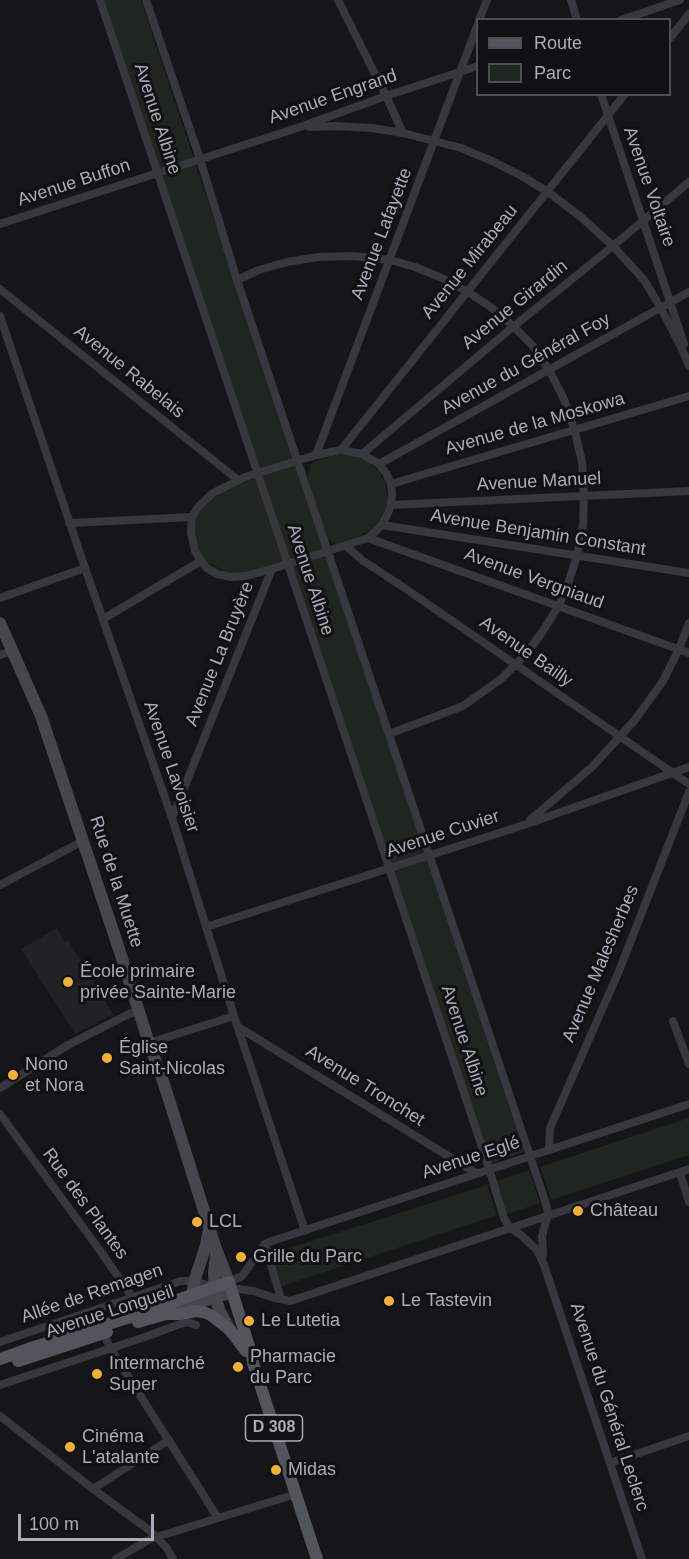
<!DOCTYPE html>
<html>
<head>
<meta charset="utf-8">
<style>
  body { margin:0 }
  #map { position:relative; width:689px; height:1559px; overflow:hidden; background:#161618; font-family:Helvetica,sans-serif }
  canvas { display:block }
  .legend { position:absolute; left:476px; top:18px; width:195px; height:78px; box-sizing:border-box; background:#111113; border:2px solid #4d4f55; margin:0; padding:8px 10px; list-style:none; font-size:18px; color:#a8adb8 }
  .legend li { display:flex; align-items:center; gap:12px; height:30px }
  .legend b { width:30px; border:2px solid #4d4f55 }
  .scale { position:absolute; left:18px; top:1514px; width:136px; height:27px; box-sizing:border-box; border:3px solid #a8adb8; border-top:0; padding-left:8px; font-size:18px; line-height:21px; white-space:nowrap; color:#a8adb8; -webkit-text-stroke:4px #111113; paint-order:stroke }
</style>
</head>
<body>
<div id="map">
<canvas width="689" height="1559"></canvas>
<ul class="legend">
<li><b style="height:8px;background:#53555c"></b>Route</li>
<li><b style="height:16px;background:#1e261f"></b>Parc</li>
</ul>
<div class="scale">100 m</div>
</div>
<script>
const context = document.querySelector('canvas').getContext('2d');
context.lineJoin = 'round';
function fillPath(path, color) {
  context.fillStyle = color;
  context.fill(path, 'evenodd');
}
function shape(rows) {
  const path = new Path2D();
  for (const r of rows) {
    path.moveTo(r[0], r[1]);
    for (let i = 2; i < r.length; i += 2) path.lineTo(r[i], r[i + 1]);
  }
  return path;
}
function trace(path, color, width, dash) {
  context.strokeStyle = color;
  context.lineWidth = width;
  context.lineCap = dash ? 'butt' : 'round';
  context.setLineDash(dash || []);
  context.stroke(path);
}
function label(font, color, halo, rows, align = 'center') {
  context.font = font + ' Helvetica,sans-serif';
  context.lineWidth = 6;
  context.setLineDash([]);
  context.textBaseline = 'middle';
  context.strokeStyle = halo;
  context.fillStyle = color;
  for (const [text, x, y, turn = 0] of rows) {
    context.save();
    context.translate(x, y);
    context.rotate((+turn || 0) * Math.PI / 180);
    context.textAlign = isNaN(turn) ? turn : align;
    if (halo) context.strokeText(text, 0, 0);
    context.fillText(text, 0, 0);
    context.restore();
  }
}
const built = shape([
  [57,928,65,942,68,940,113,1014,75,1034,21,949]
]);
const green = shape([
  [104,0,141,0,524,1152,490,1164],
  [336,455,352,455,367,461,379,471,385,482,388,500,386,508,382,518,376,526,366,533,347,541,338,544,333,543,327,537,309,482,308,474,311,464,316,461],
  [255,478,283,563,248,572,232,574,224,571,205,561,200,552,195,539,194,521,202,508,224,490],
  [689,1118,689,1155,551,1200,540,1167],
  [529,1170,540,1203,507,1214,497,1181],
  [487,1185,497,1215,282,1286,271,1254]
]);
const street = shape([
  [100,0,488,1165,504,1218,510,1228,521,1235,537,1250,544,1265,642,1559],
  [146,0,200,159,237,280,544,1198,549,1215,546,1221,542,1236,543,1256],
  [338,0,386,96,403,133],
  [571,0,577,20],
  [479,20,487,0],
  [621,20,680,0],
  [670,38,689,14],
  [601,94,684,344],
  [310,127,336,126,372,128,403,133,461,148,492,161,522,176,548,192,581,217,613,246,644,280,661,308,683,351,689,366],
  [0,224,300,127,386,96,478,66],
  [237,280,259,270,287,262,318,257,354,256,390,260,415,267,442,278,468,292,492,308,513,326,533,346,549,370,564,399,574,429,582,461,584,497,583,525,577,556,569,581,559,605,543,631,526,654,501,679,463,706,389,734],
  [0,289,238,480],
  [0,316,85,568,172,818,234,1016,305,1231],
  [341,450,362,454,372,460,379,464,386,473,391,484,392,494,391,505,388,513,382,525,368,538,272,569,246,576,231,577,217,574,207,568,201,561,195,551,191,533,192,517,198,507,213,493,245,477,316,455,341,450],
  [341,450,625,94],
  [362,454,508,331,613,246,689,182],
  [316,455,478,24],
  [379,464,689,292],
  [391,484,689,396],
  [391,505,689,491],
  [69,523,192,517],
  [382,525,689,573],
  [368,538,689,653],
  [346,546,362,560,406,589,689,784],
  [0,598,85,568],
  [103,619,201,561],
  [0,655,12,651],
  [172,818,272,569],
  [530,820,592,767,634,721,663,681,679,649,689,623],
  [0,885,83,841],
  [206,927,524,825,689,767],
  [673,1021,689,1064],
  [238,1027,476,1173],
  [149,1043,234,1016],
  [0,1088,68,1045,129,1014,139,1010],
  [0,1114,101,1252,137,1304,146,1311],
  [549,1150,550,1128,619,971,689,792],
  [680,1173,689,1202],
  [265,1244,281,1299],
  [229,1282,242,1276,265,1244,269,1242,689,1104],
  [232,1292,239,1289,253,1291,275,1298,290,1301,689,1169],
  [102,1329,110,1348,218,1518],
  [0,1342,181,1281,194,1281,214,1287],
  [0,1385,148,1336,180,1324,188,1322,196,1325],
  [0,1416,93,1489,149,1530,166,1547,173,1559],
  [610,1463,689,1436],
  [93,1489,169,1440],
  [116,1559,150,1539,296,1494]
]);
const secondary = shape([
  [0,623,41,716,117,943,149,1043,164,1084,216,1249,229,1282],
  [216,1253,214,1273,215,1297,220,1312,230,1330],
  [192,1295,195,1279,206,1245,209,1230],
  [173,1311,232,1292]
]);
const primary = shape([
  [138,1322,166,1314,180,1314,196,1311,203,1312,211,1315,230,1330,246,1351],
  [0,1359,34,1347,124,1319,229,1282,252,1356,253,1363,317,1559],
  [18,1361,107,1332]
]);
const markers = [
  [68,982,6,"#f2b134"],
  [107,1058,6,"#f2b134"],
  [13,1075,6,"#f2b134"],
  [578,1211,6,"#f2b134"],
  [197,1222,6,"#f2b134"],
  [241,1257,6,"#f2b134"],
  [389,1301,6,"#f2b134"],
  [249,1321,6,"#f2b134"],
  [238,1367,6,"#f2b134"],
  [97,1374,6,"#f2b134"],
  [70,1447,6,"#f2b134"],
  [276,1470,6,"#f2b134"]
];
const shields = [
  [274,1428,57]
];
const shieldNames = [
  ["D 308",274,1428]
];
const streetNames = [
  ["Avenue Engrand",333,97,-19],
  ["Avenue Albine",157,119,72],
  ["Avenue Buffon",74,183,-18],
  ["Avenue Voltaire",649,187,71],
  ["Avenue Lafayette",382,234,-69],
  ["Avenue Mirabeau",470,262,-51],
  ["Avenue Girardin",515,305,-39],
  ["Avenue du Général Foy",526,364,-29],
  ["Avenue Rabelais",129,372,39],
  ["Avenue de la Moskowa",535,424,-16],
  ["Avenue Manuel",539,482,-3],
  ["Avenue Benjamin Constant",538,533,9],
  ["Avenue Vergniaud",534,579,20],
  ["Avenue Albine",310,580,72],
  ["Avenue Bailly",526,652,35],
  ["Avenue La Bruyère",220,654,-68],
  ["Avenue Lavoisier",171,767,71],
  ["Avenue Cuvier",443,834,-18],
  ["Rue de la Muette",116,882,72],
  ["Avenue Malesherbes",601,964,-67],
  ["Avenue Albine",464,1041,72],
  ["Avenue Tronchet",365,1086,32],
  ["Avenue Eglé",471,1158,-18],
  ["Rue des Plantes",85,1204,54],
  ["Allée de Remagen",92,1294,-19],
  ["Avenue Longueil",110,1312,-18],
  ["Avenue du Général Leclerc",609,1407,72]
];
const poiNames = [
  ["École primaire",80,972],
  ["privée Sainte-Marie",80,993],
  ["Église",119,1048],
  ["Saint-Nicolas",119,1069],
  ["Nono",25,1065],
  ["et Nora",25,1086],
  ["Château",590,1211],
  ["LCL",209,1222],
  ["Grille du Parc",253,1257],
  ["Le Tastevin",401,1301],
  ["Le Lutetia",261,1321],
  ["Pharmacie",250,1357],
  ["du Parc",250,1378],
  ["Intermarché",109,1364],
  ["Super",109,1385],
  ["Cinéma",82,1437],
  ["L'atalante",82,1458],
  ["Midas",288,1470]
];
fillPath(built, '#222225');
fillPath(green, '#1e261f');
trace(street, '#37383d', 8);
trace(secondary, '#45474d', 12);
trace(primary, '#53555c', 12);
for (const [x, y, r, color] of markers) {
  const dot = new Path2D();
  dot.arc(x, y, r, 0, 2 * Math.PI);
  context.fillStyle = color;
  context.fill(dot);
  trace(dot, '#111113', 2);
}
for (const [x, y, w] of shields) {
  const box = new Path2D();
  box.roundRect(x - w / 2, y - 13, w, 26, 4.5);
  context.fillStyle = '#111113';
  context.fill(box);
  trace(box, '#a8adb8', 1.5);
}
label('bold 16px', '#a8adb8', null, shieldNames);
label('18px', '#a8adb8', '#111113', streetNames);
label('18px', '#a8adb8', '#111113', poiNames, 'left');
</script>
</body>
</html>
